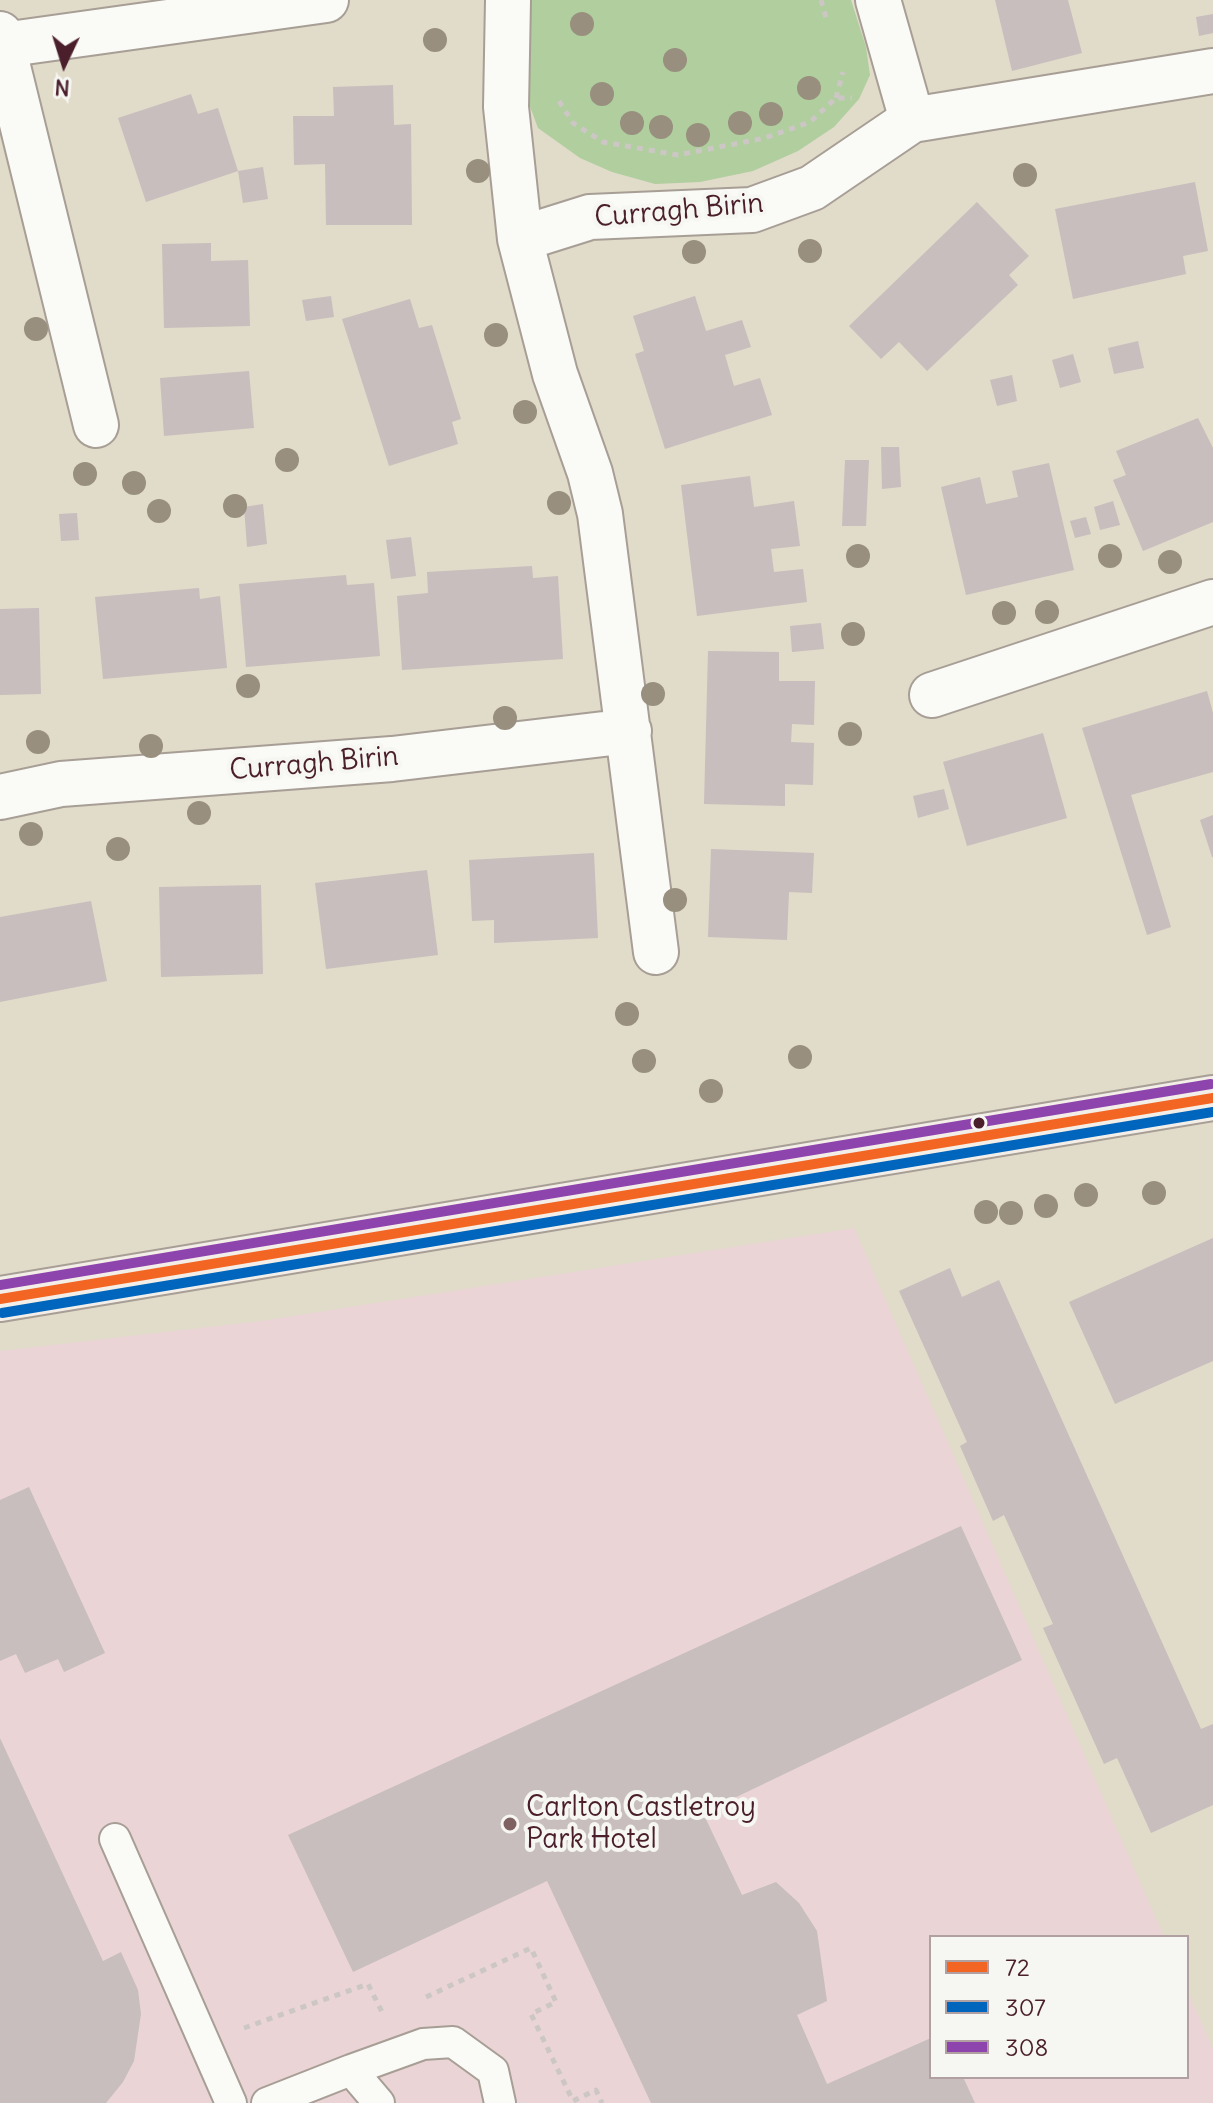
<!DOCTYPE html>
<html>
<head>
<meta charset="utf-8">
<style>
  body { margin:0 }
  #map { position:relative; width:1213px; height:2103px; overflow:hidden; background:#e1dbc9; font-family:Delius,sans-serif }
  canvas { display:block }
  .legend { position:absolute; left:929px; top:1935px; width:260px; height:144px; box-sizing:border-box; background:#f6f6f2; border:2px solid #b1a0a2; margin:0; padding:10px 14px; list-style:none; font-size:24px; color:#4a1f2b }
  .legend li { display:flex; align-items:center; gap:16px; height:40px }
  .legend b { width:40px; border:2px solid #b1a0a2 }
  .north { position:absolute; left:24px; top:24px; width:80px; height:80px; -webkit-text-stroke:6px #f6f6f2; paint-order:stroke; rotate:184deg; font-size:22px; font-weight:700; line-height:32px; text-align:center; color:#4a1f2b }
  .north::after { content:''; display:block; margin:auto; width:28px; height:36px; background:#4a1f2b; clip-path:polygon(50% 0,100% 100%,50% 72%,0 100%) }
</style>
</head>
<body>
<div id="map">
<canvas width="1213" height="2103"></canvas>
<ul class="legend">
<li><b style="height:10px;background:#f26522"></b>72</li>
<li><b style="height:10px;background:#0065bd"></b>307</li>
<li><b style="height:10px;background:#8e44ad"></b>308</li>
</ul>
<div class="north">N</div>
</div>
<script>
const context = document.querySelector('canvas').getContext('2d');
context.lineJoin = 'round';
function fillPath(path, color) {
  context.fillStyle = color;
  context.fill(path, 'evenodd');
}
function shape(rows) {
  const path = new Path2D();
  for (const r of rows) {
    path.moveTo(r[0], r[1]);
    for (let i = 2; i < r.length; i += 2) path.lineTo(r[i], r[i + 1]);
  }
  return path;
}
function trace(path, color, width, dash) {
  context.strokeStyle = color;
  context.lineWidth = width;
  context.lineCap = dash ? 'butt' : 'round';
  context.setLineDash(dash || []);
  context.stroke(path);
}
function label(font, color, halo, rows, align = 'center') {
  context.font = font + ' Delius,sans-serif';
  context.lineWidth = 8;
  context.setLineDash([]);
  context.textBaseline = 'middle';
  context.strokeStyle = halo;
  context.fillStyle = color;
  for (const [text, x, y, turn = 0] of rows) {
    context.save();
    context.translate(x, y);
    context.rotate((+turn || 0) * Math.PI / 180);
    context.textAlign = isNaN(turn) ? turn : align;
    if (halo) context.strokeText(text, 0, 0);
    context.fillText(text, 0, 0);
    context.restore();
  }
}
const built = shape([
  [854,1228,1164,1937,931,1937,931,2077,1187,2077,1187,1990,1213,2049,1213,2103,0,2103,0,1351,261,1321]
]);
const green = shape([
  [530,0,851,0,866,47,870,75,859,99,834,127,798,151,753,171,700,182,655,184,612,172,580,158,538,128,526,96,521,43]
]);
const building = shape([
  [995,0,1068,0,1082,53,1012,71],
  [1213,14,1213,33,1199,36,1196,17],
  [393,85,394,125,411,124,412,225,326,225,325,164,294,165,293,116,334,116,333,87],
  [191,94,198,114,218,108,238,171,146,202,118,118],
  [263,167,268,199,243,203,238,171],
  [1195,182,1208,251,1183,256,1186,274,1073,299,1055,209],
  [977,202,1029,256,1009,275,1018,285,927,371,899,342,881,359,849,326],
  [211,243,211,261,248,260,250,326,164,328,162,244],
  [331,296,334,317,306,321,302,300],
  [695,296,706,331,742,320,751,347,725,355,734,386,760,378,772,415,665,449,635,354,644,351,633,316],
  [410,299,419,328,432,325,461,419,452,422,458,444,389,466,342,319],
  [1138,341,1144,368,1114,374,1108,348],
  [1073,354,1081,382,1060,388,1052,360],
  [249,371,254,428,164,436,160,378],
  [1012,375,1017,401,997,406,990,380],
  [1198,418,1213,448,1213,522,1143,551,1113,480,1126,475,1116,451],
  [881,447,899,447,901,487,882,489],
  [845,460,869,460,866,526,842,526],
  [1049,463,1074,570,966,595,941,487,980,477,986,504,1018,497,1012,471],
  [750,476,754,507,794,501,800,546,771,549,774,572,803,569,807,602,697,616,681,485],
  [1113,501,1120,525,1100,530,1094,507],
  [263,504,267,544,247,547,244,507],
  [77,513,79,540,61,541,59,514],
  [1086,517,1091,534,1075,538,1070,521],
  [411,537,416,576,391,579,386,540],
  [532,566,533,578,558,576,563,659,402,670,397,596,428,593,427,572],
  [346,575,347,585,374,583,380,656,246,667,239,584],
  [199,588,200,599,220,596,227,668,103,679,95,597],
  [39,608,41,694,0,695,0,609],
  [821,623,824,649,792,652,790,626],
  [708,651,779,652,779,681,815,681,814,725,792,724,791,742,814,743,813,785,785,784,785,806,704,804],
  [1207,691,1213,713,1213,772,1131,795,1171,927,1147,935,1082,728],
  [1043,733,1067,818,967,846,943,762],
  [944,789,949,809,918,818,913,796],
  [1213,815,1213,857,1212,857,1200,820],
  [711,849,814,853,812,893,789,892,787,940,708,937],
  [594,853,598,938,494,943,494,920,472,921,469,860],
  [427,870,438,955,326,969,315,883],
  [261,885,263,974,161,977,159,887],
  [91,901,107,981,0,1002,0,917],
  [1213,1238,1213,1361,1115,1404,1069,1302],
  [950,1268,962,1297,999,1280,1201,1729,1213,1724,1213,1805,1151,1833,1117,1758,1104,1764,1043,1628,1053,1624,1004,1515,993,1521,960,1446,967,1442,899,1291],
  [29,1487,105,1653,64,1672,58,1659,25,1673,16,1654,0,1661,0,1500],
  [961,1526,1022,1660,703,1813,742,1895,776,1882,799,1903,817,1931,827,2001,797,2015,827,2084,931,2038,931,2077,963,2077,975,2103,651,2103,547,1881,353,1972,288,1835],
  [0,1738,103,1961,121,1952,138,1990,141,2014,134,2061,123,2082,106,2103,0,2103]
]);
const path = shape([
  [821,0,827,21],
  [836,98,843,72],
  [559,101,573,123,603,142,678,155,765,138,810,122,836,98,852,98],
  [426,1997,531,1948,556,2002,531,2014,573,2101,596,2090,602,2103],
  [244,2028,368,1984,383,2014]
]);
const lane = shape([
  [115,1839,231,2103],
  [351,2070,423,2044,453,2042,493,2071,500,2103],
  [267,2103,351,2070,379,2103]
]);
const street = shape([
  [508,0,506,107,520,239,555,374,590,473,600,514,656,952],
  [878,0,912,120],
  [0,34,96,425],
  [3,45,326,0],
  [520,239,590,217,752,210,812,188,912,120,1213,71],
  [932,695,1213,602],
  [0,797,61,784,392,759,629,731]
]);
const secondary = shape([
  [0,1299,1213,1098]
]);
const bus1 = shape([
  [0,1299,1213,1098]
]);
const bus2 = shape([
  [2,1313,1213,1112]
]);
const bus3 = shape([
  [0,1285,1211,1084]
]);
const trees = [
  [582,24],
  [435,40],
  [675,60],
  [809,88],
  [602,94],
  [771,114],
  [632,123],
  [740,123],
  [661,127],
  [698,135],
  [478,171],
  [1025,175],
  [810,251],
  [694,252],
  [36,329],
  [496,335],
  [525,412],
  [287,460],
  [85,474],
  [134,483],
  [559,503],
  [235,506],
  [159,511],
  [858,556],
  [1110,556],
  [1170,562],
  [1047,612],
  [1004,613],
  [853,634],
  [248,686],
  [653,694],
  [505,718],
  [850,734],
  [38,742],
  [151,746],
  [199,813],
  [31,834],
  [118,849],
  [675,900],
  [627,1014],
  [800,1057],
  [644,1061],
  [711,1091],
  [1154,1193],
  [1086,1195],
  [1046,1206],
  [986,1212],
  [1011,1213]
];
const markers = [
  [979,1123,7,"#4a1f2b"],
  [510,1824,8,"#7f6162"]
];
const streetNames = [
  ["Curragh Birin",679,211,-5],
  ["Curragh Birin",314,764,-5]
];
const poiNames = [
  ["Carlton Castletroy",526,1808],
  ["Park Hotel",526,1840]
];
fillPath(built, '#ead4d6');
fillPath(green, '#b0ce9e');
fillPath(building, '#c7bebd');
trace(lane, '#a79e95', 34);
trace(street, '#a79e95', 48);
trace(secondary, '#a79e95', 48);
trace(path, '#ccc7c5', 5, [6, 6]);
trace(lane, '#fafaf7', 30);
trace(street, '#fafaf7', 44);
trace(secondary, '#f3efe8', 44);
trace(bus1, '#f26522', 10);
trace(bus2, '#0065bd', 10);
trace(bus3, '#8e44ad', 10);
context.fillStyle = '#988f7f';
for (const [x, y] of trees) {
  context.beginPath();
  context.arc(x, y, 12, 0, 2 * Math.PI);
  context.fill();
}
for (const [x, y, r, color] of markers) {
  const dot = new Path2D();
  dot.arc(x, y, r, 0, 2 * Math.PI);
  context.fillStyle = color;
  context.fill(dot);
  trace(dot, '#f6f6f2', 3);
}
label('28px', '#4a1f2b', '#f6f6f2', streetNames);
label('28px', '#4a1f2b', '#f6f6f2', poiNames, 'left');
</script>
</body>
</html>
